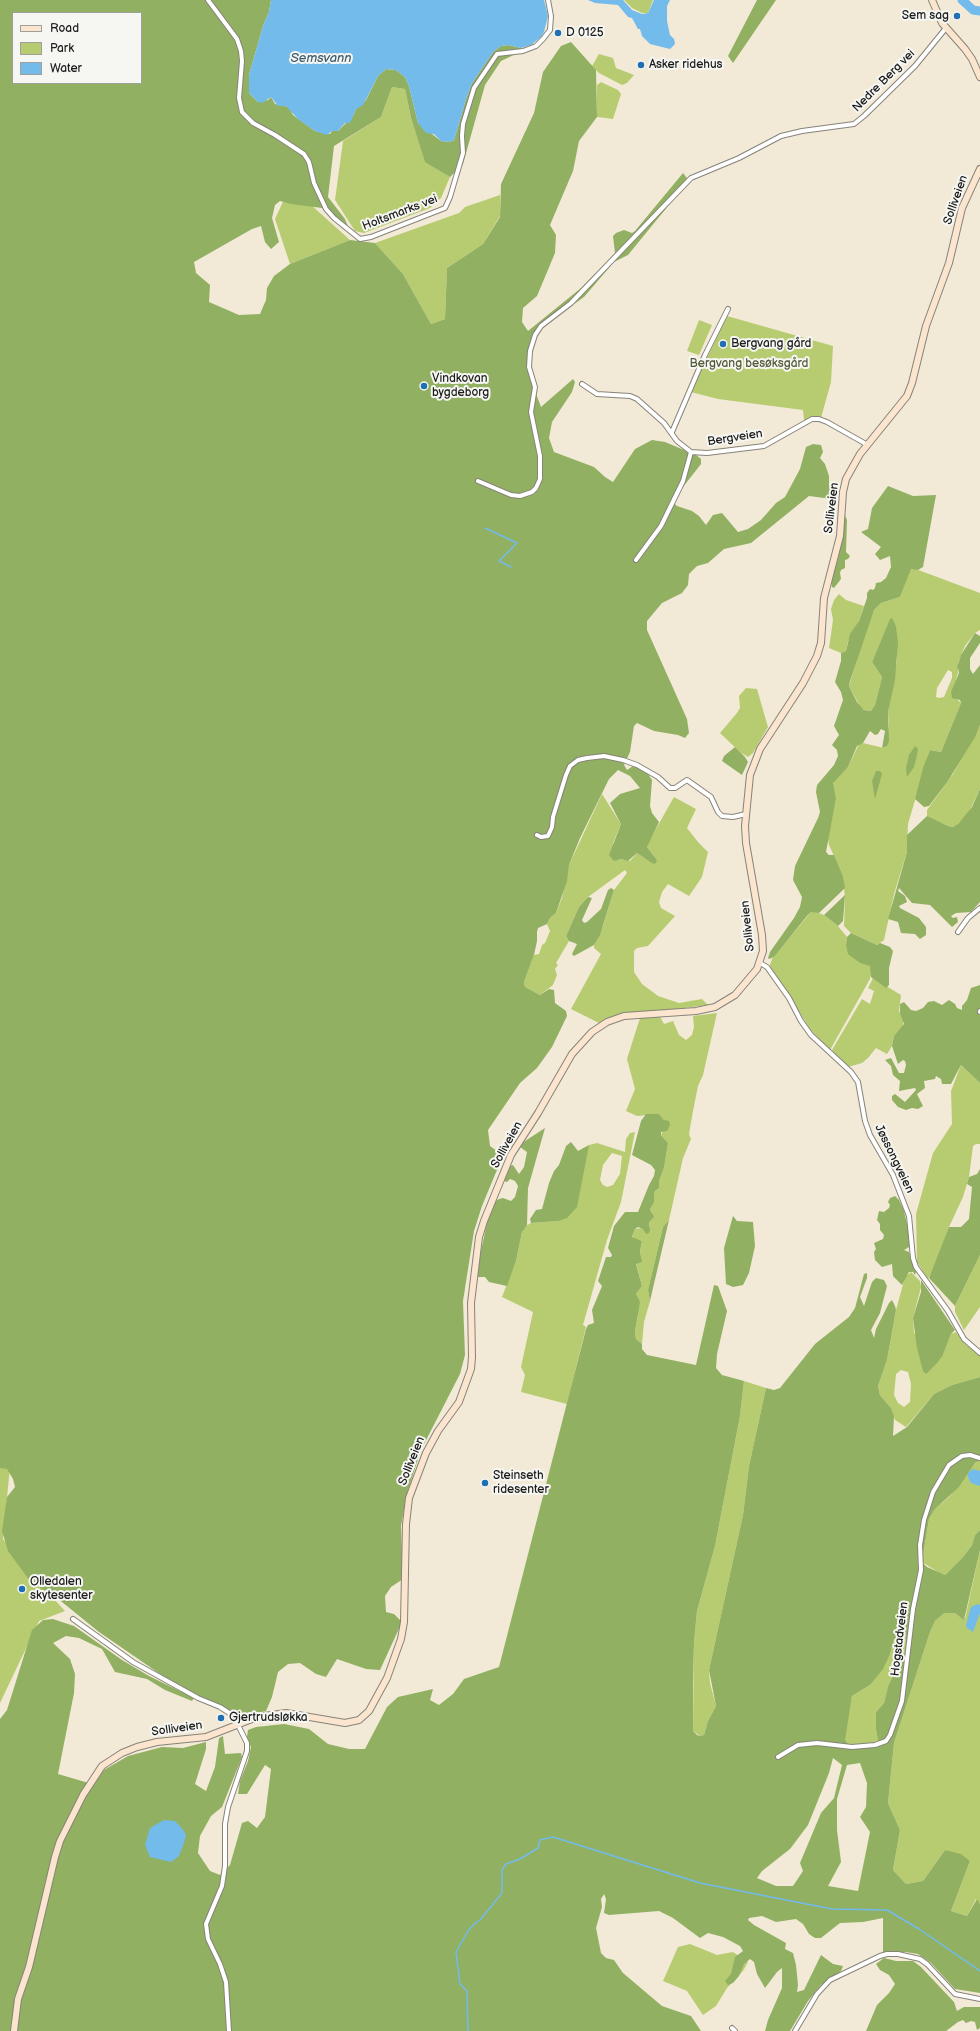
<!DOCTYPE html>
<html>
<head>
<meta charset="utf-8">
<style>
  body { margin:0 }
  #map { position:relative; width:980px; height:2031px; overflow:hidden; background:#f2ead7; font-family:"Balsamiq Sans",sans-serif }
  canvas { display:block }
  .legend { position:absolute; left:12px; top:12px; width:130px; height:72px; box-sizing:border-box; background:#f6f6f2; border:1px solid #9f9f9c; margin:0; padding:5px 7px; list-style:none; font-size:12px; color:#1c1c1c }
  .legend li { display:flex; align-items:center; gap:8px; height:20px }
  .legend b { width:20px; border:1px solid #9f9f9c }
</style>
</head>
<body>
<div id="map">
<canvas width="980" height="2031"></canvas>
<ul class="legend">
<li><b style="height:5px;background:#fbe5cf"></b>Road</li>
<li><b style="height:11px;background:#b7cc70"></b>Park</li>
<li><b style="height:11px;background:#73bbeb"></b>Water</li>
</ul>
</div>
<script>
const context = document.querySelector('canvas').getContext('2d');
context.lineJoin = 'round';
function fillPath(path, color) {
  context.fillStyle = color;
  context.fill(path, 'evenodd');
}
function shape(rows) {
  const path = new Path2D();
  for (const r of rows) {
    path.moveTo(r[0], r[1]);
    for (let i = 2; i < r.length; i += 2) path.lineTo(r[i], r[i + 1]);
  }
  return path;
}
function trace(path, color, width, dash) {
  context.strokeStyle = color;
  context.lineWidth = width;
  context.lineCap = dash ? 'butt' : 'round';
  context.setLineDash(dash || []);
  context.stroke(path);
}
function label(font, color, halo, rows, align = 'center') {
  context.font = font + ' "Balsamiq Sans",sans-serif';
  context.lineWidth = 4;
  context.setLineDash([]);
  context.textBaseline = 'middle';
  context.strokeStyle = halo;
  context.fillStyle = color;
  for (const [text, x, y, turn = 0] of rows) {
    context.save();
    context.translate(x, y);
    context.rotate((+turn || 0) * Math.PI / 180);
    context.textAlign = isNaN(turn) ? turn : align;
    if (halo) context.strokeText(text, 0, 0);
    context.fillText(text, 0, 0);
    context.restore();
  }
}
const green = shape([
  [624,0,653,0,648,13,642,13,632,8],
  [599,54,613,58,616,68,634,75,627,83,622,85,599,73,592,66],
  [601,82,618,90,621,94,613,119,597,117,597,85],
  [392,87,405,89,411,118,425,161,450,177,441,198,430,208,364,233,355,231,335,200,343,141,381,117],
  [287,193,300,195,350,240,290,264,275,219],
  [500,195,500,216,483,244,447,268,445,319,431,324,403,274,375,243,459,213,465,207],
  [727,316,833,346,831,382,821,418,804,420,803,410,718,399,691,392],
  [699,320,712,325,699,355,687,351],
  [913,568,980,593,980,630,975,633,965,646,958,663,959,670,956,679,956,698,961,703,941,752,931,750,929,752,908,824,907,852,894,894,884,940,877,945,851,933,844,926,845,899,843,876,829,845,828,838,836,799,832,787,834,780,848,767,859,744,863,743,884,748,889,726,888,712,897,661,896,626,891,618,872,662,882,677,875,705,871,711,865,710,861,708,849,686,866,628,874,610,881,603,900,597,910,570],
  [948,670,952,672,952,678,944,697,939,698,936,697,937,688],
  [839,594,846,600,864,606,859,621,848,641,846,651,841,653,829,648,833,620,831,609,834,600],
  [746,688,757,689,768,727,753,753,748,757,741,753,720,733,737,713,740,708,739,696],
  [980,725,980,789,968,814,959,823,953,827,948,826,929,818,927,816,927,810,953,774],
  [602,794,621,824,613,843,617,860,621,859,630,861,637,853,653,864,657,860,647,847,648,843,674,797,696,809,687,828,698,842,708,852,702,877,689,896,668,884,662,892,659,902,661,908,675,916,648,946,637,948,634,951,634,972,642,984,658,996,679,1003,702,999,708,1005,613,1017,599,1023,571,1009,601,954,594,948,594,945,603,926,614,890,627,873,625,870,588,897,579,907,566,936,569,941,556,963,558,965,555,969,557,975,553,985,540,995,525,987,524,982,534,955,539,954,542,945,545,943,550,931,547,924,550,918,556,913,562,898,569,865],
  [811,912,816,912,824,915,838,926,847,937,846,945,860,963,868,964,872,969,870,979,830,1050,810,1029,789,995,771,969,770,965,772,959],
  [873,978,901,995,899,1011,903,1021,903,1027,894,1036,892,1046,887,1054,876,1048,868,1058,862,1063,848,1067,832,1050,862,999,870,1004,874,991,868,988],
  [717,1013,703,1075,698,1086,693,1111,689,1134,691,1139,683,1158,669,1220,663,1227,648,1290,650,1301,644,1322,642,1344,636,1339,635,1332,638,1315,636,1294,642,1286,636,1263,641,1256,640,1251,642,1241,632,1238,635,1229,650,1227,649,1222,652,1212,650,1209,654,1192,659,1188,659,1181,664,1168,668,1143,661,1135,663,1131,664,1120,659,1114,637,1116,626,1111,635,1089,627,1059,640,1018,660,1017,664,1024,673,1021,679,1035,686,1040,692,1035,694,1027,693,1016],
  [961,1065,980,1083,980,1144,976,1144,973,1146,969,1177,963,1197,949,1227,936,1264,928,1279,917,1262,916,1214,933,1153,952,1124,951,1091],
  [635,1132,621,1202,607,1240,583,1325,586,1327,567,1404,521,1392,525,1375,521,1367,533,1312,502,1297,516,1261,522,1232,524,1227,531,1223,558,1221,589,1145,597,1143,625,1152,626,1139,630,1133],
  [612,1153,622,1156,620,1174,613,1185,607,1187,603,1185,600,1180,603,1165],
  [980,1255,980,1307,964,1330,955,1312,955,1306],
  [911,1272,920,1281,921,1287,913,1318,914,1333,943,1355,951,1334,956,1332,966,1345,980,1356,980,1377,952,1385,934,1394,906,1427,895,1420,891,1408,880,1395,878,1386,887,1360,896,1310,905,1277],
  [901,1370,908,1372,911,1384,910,1402,904,1407,898,1403,894,1395,896,1374],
  [744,1381,766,1388,749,1466,743,1515,709,1670,710,1683,716,1706,708,1721,704,1735,700,1736,693,1731,694,1642,697,1611,715,1546,740,1416],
  [978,1460,980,1461,980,1530,975,1535,972,1545,963,1557,945,1575,941,1574,922,1562,929,1519,935,1509,950,1496],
  [0,1466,10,1467,3,1539,24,1567,65,1611,39,1621,0,1703],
  [980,1550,980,1904,976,1899,967,1916,951,1911,970,1861,945,1850,923,1881,906,1884,893,1870,900,1830,888,1803,894,1743,930,1632,935,1621,944,1612,955,1613,965,1619],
  [906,1635,905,1652,888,1686,884,1703,876,1712,876,1729,878,1741,868,1744,848,1744,844,1740,852,1696,870,1685,890,1654,894,1639],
  [690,1944,717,1955,733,1952,748,1962,743,1971,727,1988,716,2006,703,2015,687,1991,663,1981,678,1947]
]);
const forest = shape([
  [0,0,271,0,269,12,263,26,249,75,249,93,258,102,268,100,271,97,275,104,289,107,293,115,315,131,330,134,332,131,338,131,353,116,356,109,366,100,378,76,386,69,396,70,405,77,409,86,418,123,441,141,449,142,454,140,466,99,472,83,493,52,501,46,508,45,521,48,520,52,501,61,485,85,463,164,450,177,425,162,411,118,405,89,392,87,381,117,334,146,328,197,345,219,349,229,340,225,322,208,291,204,280,201,275,205,272,218,279,242,271,249,265,242,261,226,252,229,194,262,196,273,210,285,209,302,239,315,260,314,266,300,267,288,274,276,290,264,350,240,375,243,403,274,431,324,445,319,447,268,483,244,500,217,501,184,534,113,543,72,561,46,571,42,596,70,597,117,579,141,573,171,550,225,556,235,555,253,537,296,523,308,522,322,528,331,581,288,615,253,613,236,616,233,624,230,632,233,635,231,683,173,690,182,673,200,628,255,614,262,584,297,542,327,536,335,529,361,532,383,541,407,573,379,575,382,572,392,552,422,549,438,554,452,594,467,605,477,613,482,635,449,652,440,665,442,696,455,701,459,701,464,672,501,677,506,692,511,699,516,706,525,713,515,722,513,738,532,748,529,761,520,776,503,785,497,800,469,806,447,813,444,821,445,823,452,820,458,825,464,829,476,829,486,834,493,832,499,809,496,751,543,724,549,708,563,697,566,689,574,688,585,682,593,662,603,647,621,647,630,687,719,689,733,685,738,678,735,654,731,637,723,634,726,630,752,624,765,627,770,633,766,640,768,648,774,652,780,650,806,652,813,659,822,647,847,657,860,656,863,653,864,637,853,628,861,621,859,614,861,609,855,621,824,610,803,620,794,640,788,630,776,618,770,609,779,580,838,569,865,567,881,556,913,550,918,547,924,538,928,537,932,537,941,534,955,524,982,525,987,540,995,549,989,554,990,555,1003,566,1011,567,1016,552,1047,537,1068,520,1083,488,1130,490,1146,501,1154,499,1165,482,1206,474,1231,463,1301,465,1355,460,1374,421,1450,407,1493,401,1526,403,1579,391,1587,385,1596,386,1612,394,1614,402,1622,380,1670,366,1669,337,1659,326,1677,316,1674,300,1663,288,1664,278,1672,272,1697,266,1711,244,1716,195,1698,99,1632,62,1602,30,1581,8,1551,2,1531,7,1497,15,1487,13,1479,7,1469,0,1468],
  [13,13,141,13,141,83,13,83],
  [757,0,776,0,733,63,728,56],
  [888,486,913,496,936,495,923,567,918,570,911,569,900,597,881,603,874,610,850,681,849,686,857,702,864,710,871,711,875,705,882,677,872,662,890,619,892,618,896,626,898,643,895,680,888,712,889,741,887,746,882,748,885,731,881,729,878,734,875,735,870,731,863,743,857,746,848,767,833,783,836,799,826,852,829,855,834,855,843,876,845,888,819,913,811,912,807,916,774,957,769,959,768,958,770,952,794,918,800,907,802,897,793,880,795,866,818,818,820,812,816,792,817,785,834,765,838,756,837,750,832,745,839,735,834,726,843,700,841,692,835,682,841,661,841,653,846,651,850,634,859,621,867,598,867,593,870,589,873,590,875,588,876,583,881,582,886,578,891,567,890,556,880,560,875,554,881,547,861,532,868,529,872,508],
  [845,515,847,520,846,552,850,556,848,559,845,560,845,568,841,570,840,573,841,579,834,588,832,587,831,582,838,559],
  [975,633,980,636,980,643,970,658,970,669,973,674,980,665,980,725,975,737,948,781,929,806,924,807,915,799,923,768,930,750,941,752,961,703,960,700,952,698,951,692,959,673,959,670,957,667,961,655],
  [915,746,918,749,917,755,914,767,907,777,906,768,909,755],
  [735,747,745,757,748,762,742,775,722,761,724,756],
  [876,771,880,771,882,774,875,799,872,781],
  [980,789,980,902,971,912,956,913,951,916,953,918,957,917,958,922,952,927,930,905,912,903,899,888,898,891,905,896,907,902,899,906,900,908,919,918,926,927,926,935,920,939,915,934,901,933,898,922,888,919,907,852,907,835,927,816,948,826,953,827,959,823,972,807],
  [611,888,614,890,600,935,594,945,574,956,572,954,577,944,569,941,566,936,579,907,588,897,592,898,582,920,584,923,587,922,601,909,608,890],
  [845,895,843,921,838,926,824,915],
  [851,933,877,945,880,943,890,947,893,951,889,968,889,985,886,988,871,977,870,966,860,963,848,954,846,945,847,937],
  [980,985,980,1083,961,1065,951,1084,942,1084,941,1079,936,1076,935,1079,924,1081,925,1088,917,1094,923,1106,918,1109,912,1108,906,1110,898,1107,892,1100,892,1096,895,1094,905,1102,916,1090,915,1088,899,1091,900,1081,893,1075,891,1066,885,1060,891,1058,899,1073,904,1073,906,1065,905,1061,903,1060,898,1064,892,1046,894,1036,904,1024,900,1014,900,1004,904,1002,911,1010,916,1011,923,1008,928,1002,934,1001,942,1005,949,1000,955,1004,957,1008,962,1010,962,1006,967,1000,971,988],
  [646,1114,659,1114,664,1120,669,1121,670,1125,667,1131,661,1132,661,1135,668,1143,664,1168,659,1181,659,1188,654,1192,654,1202,650,1209,654,1217,649,1222,650,1230,649,1233,646,1234,643,1229,638,1227,635,1229,632,1237,642,1241,640,1251,642,1262,636,1264,642,1286,636,1294,640,1302,635,1332,636,1339,642,1344,642,1349,647,1355,696,1365,714,1285,718,1286,727,1311,717,1354,716,1368,722,1375,744,1381,740,1416,715,1546,697,1611,694,1642,693,1686,693,1731,697,1735,700,1736,704,1735,708,1721,716,1706,709,1670,743,1515,749,1466,766,1388,774,1390,780,1388,815,1344,849,1317,855,1308,864,1274,867,1273,867,1278,860,1297,864,1306,872,1282,876,1278,884,1280,887,1286,880,1313,871,1330,874,1338,876,1329,889,1303,892,1300,895,1306,896,1310,887,1360,878,1386,880,1395,891,1408,894,1416,893,1436,907,1427,934,1394,952,1385,980,1377,980,1461,976,1462,958,1488,935,1509,929,1519,922,1562,927,1567,945,1575,963,1557,972,1545,975,1535,980,1530,980,1550,964,1620,955,1613,944,1613,935,1621,930,1632,894,1743,888,1803,900,1830,893,1870,906,1884,923,1881,945,1850,961,1854,970,1861,951,1911,967,1916,977,1899,980,1904,980,1993,955,1989,931,1963,918,1954,906,1952,883,1952,883,1918,863,1922,840,1923,821,1938,815,1938,809,1934,803,1924,796,1919,776,1922,762,1916,749,1918,748,1920,754,1925,786,1943,785,1949,793,1953,796,1965,798,1985,797,1992,804,1990,821,1955,833,1964,843,1966,841,1971,821,1985,808,2001,790,2031,765,2031,768,2020,782,1988,782,1968,777,1972,765,1988,757,1974,754,1962,750,1959,744,1964,739,1976,733,1983,728,1985,725,1981,731,1974,735,1957,743,1951,740,1946,723,1937,708,1933,700,1938,673,1918,659,1911,609,1915,604,1913,606,1899,604,1894,601,1899,602,1907,596,1928,601,1953,606,1958,614,1960,623,1973,662,2006,691,2016,701,2031,0,2031,0,1719,7,1710,32,1630,43,1620,53,1619,74,1626,122,1660,149,1676,194,1698,192,1701,165,1690,147,1679,115,1672,102,1649,79,1638,66,1636,53,1643,70,1659,75,1674,74,1693,58,1774,92,1784,104,1770,128,1756,162,1747,183,1748,206,1742,206,1749,195,1784,206,1791,215,1767,219,1738,223,1736,225,1754,241,1753,242,1757,222,1807,211,1816,200,1836,198,1853,210,1871,220,1875,230,1865,242,1823,248,1821,257,1828,265,1817,271,1769,265,1765,247,1794,238,1794,240,1781,248,1761,251,1747,247,1737,248,1730,256,1727,284,1724,309,1729,328,1744,349,1749,365,1749,387,1707,398,1697,433,1689,430,1700,439,1705,453,1694,464,1679,499,1667,586,1329,588,1325,594,1323,592,1310,602,1286,598,1281,606,1257,611,1257,612,1255,608,1248,614,1226,625,1212,638,1212,649,1185,654,1176,655,1170,651,1165,632,1155,641,1121],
  [906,1635,905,1652,888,1686,884,1703,876,1712,876,1729,878,1741,868,1744,848,1744,845,1740,852,1696,870,1685,883,1669,890,1654,894,1639],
  [833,1758,842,1765,834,1798,821,1813,800,1863,803,1871,793,1886,776,1886,757,1878,762,1871,790,1849,808,1825,829,1773],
  [860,1763,867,1783,866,1807,860,1817,870,1832,858,1891,828,1886,841,1862,837,1830,837,1799,847,1765],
  [545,1128,528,1188,527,1225,522,1232,516,1261,507,1286,489,1282,485,1277,477,1277,476,1275,489,1213,494,1202,499,1199,503,1198,511,1201,515,1197,518,1186,515,1181,510,1179,507,1182,504,1181,507,1171,510,1166,513,1165,519,1174,524,1167,527,1152,520,1147,522,1143],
  [571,1142,578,1151,589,1145,577,1207,567,1218,558,1221,531,1223,530,1219,536,1210,542,1209,549,1183,554,1171,559,1165,566,1146],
  [980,1169,980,1255,955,1306,929,1278,949,1227,961,1227,969,1219,972,1187,967,1184,969,1177,977,1174],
  [895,1196,899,1200,904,1211,909,1233,909,1247,904,1250,909,1252,916,1272,915,1275,913,1272,909,1272,902,1285,893,1276,892,1264,882,1267,875,1260,874,1252,876,1249,874,1243,883,1239,884,1235,880,1230,880,1224,877,1220,879,1211,884,1212,889,1208,890,1205,888,1202,890,1198],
  [733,1216,737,1221,753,1222,755,1246,749,1273,743,1285,733,1287,726,1284,724,1248],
  [669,1220,653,1288,650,1301,648,1290,663,1227],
  [921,1280,955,1330,951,1334,943,1355,937,1363,926,1374,923,1371,917,1348,913,1318,921,1292],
  [884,1958,896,1961,913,1961,921,1967,954,2002,957,2011,964,2007,980,2007,980,2028,977,2030,975,2022,971,2021,966,2023,963,2020,958,2022,946,2031,866,2031,877,2005,889,1993,895,1984,889,1975,880,1970,876,1964]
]);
const water = shape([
  [271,0,544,0,548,16,544,32,541,37,531,45,521,48,508,45,501,46,493,52,472,83,466,99,454,140,449,142,441,141,434,134,426,133,418,123,409,86,405,77,396,70,386,69,378,76,363,105,356,109,350,123,345,123,338,131,332,131,327,135,315,131,298,119,286,106,278,106,271,97,262,103,258,102,249,93,249,75,263,26,269,12],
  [588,0,623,0,632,10,642,14,648,13,654,0,670,0,667,6,667,21,670,35,674,39,675,44,670,49,650,44,642,36,640,29,638,29,632,18,628,17,618,5,595,3],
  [973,1469,980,1471,980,1486,971,1483,968,1477,968,1473],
  [977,1604,980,1605,980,1613,973,1632,967,1628,966,1625,971,1607],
  [164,1820,175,1821,181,1827,186,1835,184,1843,179,1856,171,1862,150,1857,145,1845,150,1828]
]);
const stream = shape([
  [485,528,517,543,499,561,511,567],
  [468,2031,467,1991,460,1984,456,1952,468,1931,474,1924,480,1920,502,1893,502,1870,506,1864,520,1859,538,1848,540,1840,553,1837,700,1883,832,1909,887,1910,919,1929,980,1971]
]);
const river = shape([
  [962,0,973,10,980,11]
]);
const street = shape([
  [208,0,237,39,241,51,242,61,239,98,242,112,253,123,275,135,304,154,309,162,314,183,326,209,334,218,360,239,371,237,445,208,450,197,463,153,462,136,463,124,474,88,497,54,523,51,536,46,543,39,550,30,551,16,548,0],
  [582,384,597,394,630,396,637,399,664,423,677,441,691,452,707,453,764,446,812,419,819,419,827,422,866,444],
  [672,432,705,355,728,309],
  [478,481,511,495,520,496,532,492,536,488,540,479,540,456,531,412,535,387,529,367,530,351,535,335,541,326,571,303,691,178,739,158,781,136,802,131,854,124,864,116,915,66,946,28],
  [636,560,661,526,683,481,691,452],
  [537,835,541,837,548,836,552,827,553,817,566,775,570,766,578,760,587,758,604,756,623,760,637,765,658,777,670,788,675,788,687,780,711,797,718,812,722,816,733,817,746,814],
  [958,932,968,918,980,908],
  [760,963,767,967,789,998,801,1021,811,1035,851,1072,858,1082,865,1121,870,1135,893,1175,909,1216,913,1258,916,1267,948,1311,964,1339,980,1353],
  [980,1011,980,1012],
  [73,1619,133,1662,198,1698,220,1707,243,1722],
  [778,1757,798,1745,817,1743,852,1747,875,1745,886,1741,890,1735,902,1701,913,1609,921,1570,920,1545,924,1520,933,1492,949,1465,962,1456,970,1455,980,1458],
  [732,2028,735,2031],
  [229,2031,226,1982,220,1964,208,1939,206,1924,222,1886,225,1866,225,1824,228,1807,247,1751,247,1743,238,1725],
  [795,2031,817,1994,830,1980,880,1956,887,1954,898,1954,920,1959,927,1964,955,1994,980,1999]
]);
const secondary = shape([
  [932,0,942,23,965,49,972,59,980,77],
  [14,2031,18,1999,29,1967,55,1857,60,1841,83,1795,102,1766,122,1753,137,1747,157,1742,206,1737,257,1717,286,1713,345,1723,359,1720,369,1711,387,1678,401,1639,404,1622,406,1524,409,1498,426,1453,438,1431,459,1402,471,1369,472,1357,471,1303,479,1237,484,1221,511,1155,538,1113,572,1054,592,1032,607,1022,624,1016,696,1011,715,1007,735,995,757,969,763,951,762,935,746,843,745,826,750,775,760,749,803,683,817,656,821,643,824,598,840,536,843,492,846,479,860,454,907,396,912,383,926,326,949,263,962,208,980,169]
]);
const markers = [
  [957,16,4,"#1f6fb2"],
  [558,33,4,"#1f6fb2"],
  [641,65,4,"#1f6fb2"],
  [723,344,4,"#1f6fb2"],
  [424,386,4,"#1f6fb2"],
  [485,1483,4,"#1f6fb2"],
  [22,1589,4,"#1f6fb2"],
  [221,1718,4,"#1f6fb2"]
];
const poiNames = [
  ["Sem sag",949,16,"right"],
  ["D 0125",566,33],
  ["Asker ridehus",649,65],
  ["Bergvang gård",731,344],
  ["Vindkovan",432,379],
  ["bygdeborg",432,393],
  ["Steinseth",493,1476],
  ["ridesenter",493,1490],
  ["Olledalen",30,1582],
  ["skytesenter",30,1596],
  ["Gjertrudsløkka",229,1718]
];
const streetNames = [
  ["Nedre Berg vei",884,81,-45],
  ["Solliveien",956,200,-71],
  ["Holtsmarks vei",400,213,-21],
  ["Bergveien",735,438,-9],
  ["Solliveien",832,508,-83],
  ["Solliveien",748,926,-96],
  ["Solliveien",507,1145,-61],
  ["Jøssongveien",894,1159,64],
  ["Solliveien",412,1461,-68],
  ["Hogstadveien",900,1639,-83],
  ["Solliveien",177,1729,-8]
];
const parkNames = [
  ["Bergvang besøksgård",749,364]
];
const waterNames = [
  ["Semsvann",321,59]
];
fillPath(green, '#b7cc70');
fillPath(forest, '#91b062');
fillPath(water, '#73bbeb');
trace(stream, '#73bbeb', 1.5);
trace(river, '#73bbeb', 9);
trace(street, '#87837a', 6);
trace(secondary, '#87837a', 8);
trace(street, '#fff', 4);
trace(secondary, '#fbe5cf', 6);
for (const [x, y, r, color] of markers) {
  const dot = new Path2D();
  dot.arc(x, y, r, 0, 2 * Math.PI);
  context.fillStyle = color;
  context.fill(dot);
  trace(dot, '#f6f6f2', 1.5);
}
label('12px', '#1c1c1c', '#f6f6f2', poiNames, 'left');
label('12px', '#1c1c1c', '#f6f6f2', streetNames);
label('12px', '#525a39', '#f6f6f2', parkNames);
label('italic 13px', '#3f5c6f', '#f6f6f2', waterNames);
</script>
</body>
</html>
